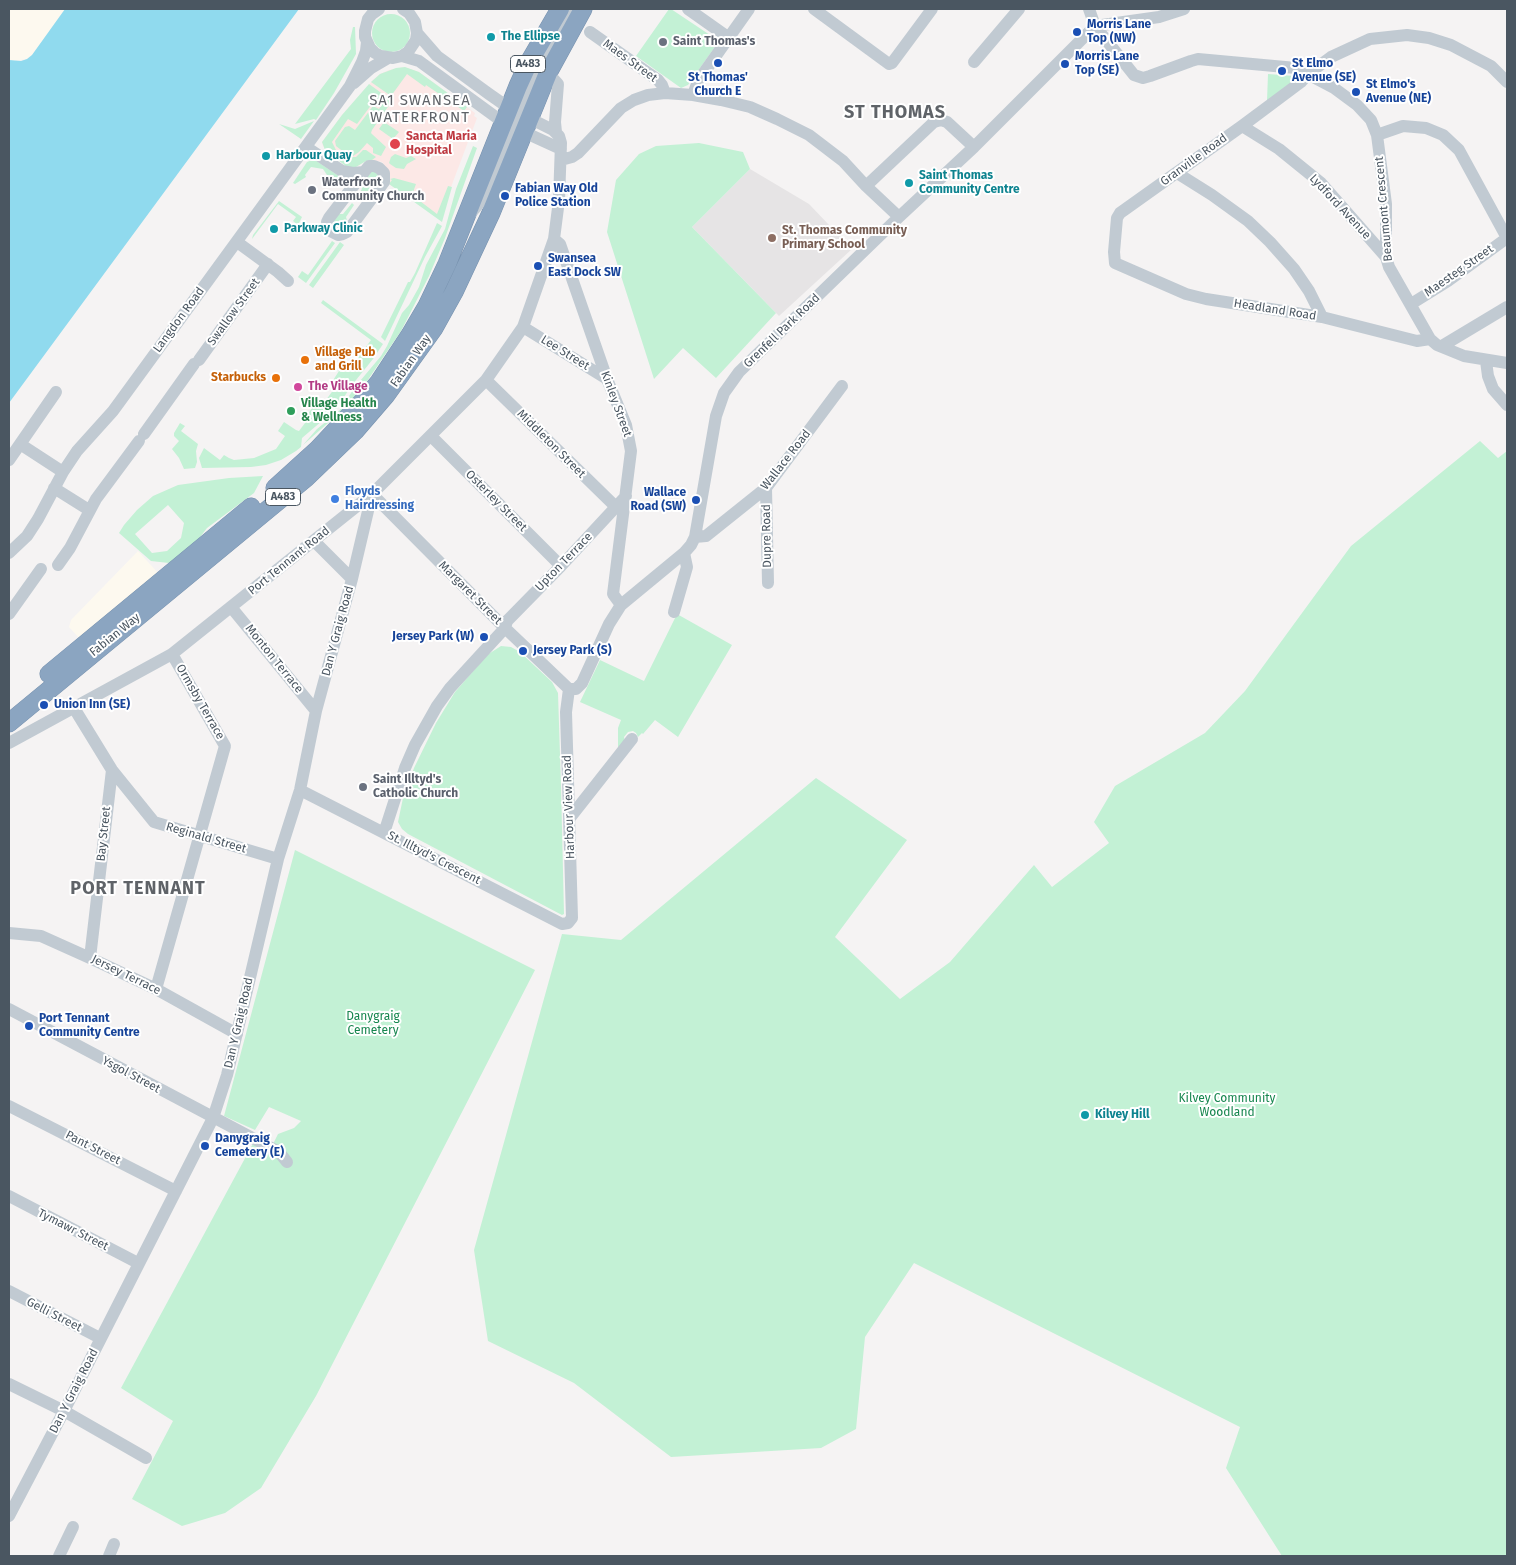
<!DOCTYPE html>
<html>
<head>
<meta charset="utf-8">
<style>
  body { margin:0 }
  #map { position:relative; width:1516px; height:1565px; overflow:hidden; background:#f5f3f3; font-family:"Fira Sans",sans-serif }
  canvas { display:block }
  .frame { position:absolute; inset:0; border:10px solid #4a5661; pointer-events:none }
</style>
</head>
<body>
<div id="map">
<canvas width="1516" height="1565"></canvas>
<div class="frame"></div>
</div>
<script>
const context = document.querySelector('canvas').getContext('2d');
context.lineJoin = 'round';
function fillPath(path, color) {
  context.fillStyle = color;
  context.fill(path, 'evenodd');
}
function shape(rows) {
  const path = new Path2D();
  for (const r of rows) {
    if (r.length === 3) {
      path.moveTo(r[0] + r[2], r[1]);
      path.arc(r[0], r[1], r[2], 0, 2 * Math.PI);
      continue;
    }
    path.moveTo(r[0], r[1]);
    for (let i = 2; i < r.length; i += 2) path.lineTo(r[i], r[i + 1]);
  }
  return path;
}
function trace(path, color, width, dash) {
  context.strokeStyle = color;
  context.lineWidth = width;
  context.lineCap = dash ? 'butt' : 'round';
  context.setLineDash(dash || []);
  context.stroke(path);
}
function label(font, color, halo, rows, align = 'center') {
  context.font = font + ' "Fira Sans",sans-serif';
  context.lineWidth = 4;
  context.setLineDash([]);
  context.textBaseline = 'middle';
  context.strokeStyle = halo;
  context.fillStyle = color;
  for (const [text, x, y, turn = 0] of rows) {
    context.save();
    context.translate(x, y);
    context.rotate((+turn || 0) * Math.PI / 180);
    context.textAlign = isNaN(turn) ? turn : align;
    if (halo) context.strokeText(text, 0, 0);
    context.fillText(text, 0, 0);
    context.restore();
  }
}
const commercial = shape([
  [9,9,65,9,32,55,27,59,14,61,9,60],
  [138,551,159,574,80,639,69,627,71,620]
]);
const education = shape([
  [750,169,809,204,852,249,779,316,692,227]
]);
const medical = shape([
  [405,67,419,72,475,113,474,116,477,118,439,219,389,184,388,169,382,162,372,160,366,161,358,166,329,154,323,146,322,142,342,115,373,80,380,74,389,70]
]);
const green = shape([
  [669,9,671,9,719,41,688,85,681,88,636,56],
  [391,33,19],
  [353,27,355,27,356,54,334,93,316,120,314,119,295,124,351,49,350,40],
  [405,67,419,72,467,107,464,111,426,85,425,87,407,74,391,96,371,82,380,74,396,68],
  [1268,74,1294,76,1296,79,1267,101],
  [369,84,384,95,384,97,380,103,374,103,372,104,357,124,348,119,332,142,336,150,347,157,356,157,363,150,366,150,376,157,372,160,366,161,356,167,347,167,325,150,322,142,342,115],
  [387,97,392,101,372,130,371,133,373,135,386,147,381,156,373,153,373,148,367,143,359,152,353,156,345,153,336,146,335,141,345,127,349,126,355,130,373,106,379,109],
  [314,121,301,139,279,124,295,129],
  [384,122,399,132,393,139,379,129],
  [699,143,743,152,750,169,692,227,776,313,716,378,683,348,654,379,607,232,616,180,639,154,656,146],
  [473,146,477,148,445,238,429,276,401,331,361,390,336,416,303,445,317,429,339,411,355,387,381,356,387,346,402,313,409,305,419,287,426,265,445,229,456,189],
  [395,154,406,158,411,156,416,159,407,164,404,169,396,168,390,164,389,163,391,157],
  [312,160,315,160,339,176,342,182,342,188,329,178,323,169,311,167,305,175,306,177,295,184,293,183,307,162],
  [373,170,380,177,372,191,364,191,356,202,354,200,362,189,359,182],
  [394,178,416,184,412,195,437,214,448,186,452,187,442,222,389,184,392,180,390,179],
  [279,201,302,217,298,225,293,221,296,217,278,204,252,239,253,235],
  [352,203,354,205,346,217,348,224,345,229,336,229,332,222,337,214,343,214],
  [437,223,442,226,425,257,385,341,381,337,408,282,410,282,415,273],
  [332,241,335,243,306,283,298,277,302,271,308,275],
  [340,242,344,245,313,288,309,285],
  [323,300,383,344,373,359,352,385,336,409,302,438,301,447,296,451,281,460,266,465,251,467,202,468,199,458,204,448,220,460,224,455,229,458,234,460,254,458,276,449,285,436,278,431,284,422,296,430,299,431,305,423,302,422,318,400,323,404,334,389,330,385,339,371,338,370,343,365,347,368,349,366,351,367,371,340,321,303],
  [180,423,185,426,181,431,198,444,196,451,197,462,195,468,184,469,179,458,172,449,179,441,174,436,174,433],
  [1480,441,1498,458,1507,451,1507,1556,1282,1556,1226,1468,1240,1427,914,1263,865,1337,856,1429,821,1448,671,1457,574,1383,488,1341,474,1250,562,934,621,940,816,778,907,840,835,937,900,999,950,962,1034,865,1052,887,1109,843,1094,822,1115,786,1205,733,1245,691,1351,546],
  [263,476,254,493,207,528,191,549,169,563,151,561,119,533,124,525,137,510,153,496,178,485,229,478],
  [168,505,184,523,181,538,167,551,152,553,135,534],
  [677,614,732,645,678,737,655,720,643,734,642,733,638,737,636,733,633,731,628,732,624,737,625,741,618,750,618,728,621,720,580,702,600,660,644,681],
  [501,646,511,647,520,652,552,682,558,693,561,786,564,914,562,915,408,834,402,829,398,822,403,798,414,768,436,723,455,692,487,655],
  [295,850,535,970,316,1396,261,1488,225,1513,182,1526,132,1499,173,1421,121,1388,257,1136,273,1144,278,1134,294,1128,301,1121,269,1107,255,1130,224,1116]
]);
const water = shape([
  [65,9,299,9,9,403,9,60,21,61,27,59,32,55]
]);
const minor = shape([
  [379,9,372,14,368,19,365,31,365,37,370,48,375,53,381,56,393,58,402,56,408,52,416,40,417,33,415,22,409,13,403,9],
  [688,9,729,38],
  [814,9,889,64,892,63,932,9],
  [1089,9,1095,26,1134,75,1143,78,1150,76,1191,61,1198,59,1296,68,1334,88,1357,105,1371,120,1377,135,1386,204,1386,257,1389,267,1430,339,1437,345,1464,356,1507,363],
  [1095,26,1159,17,1184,9],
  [590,32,658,80,662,85,665,93],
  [402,56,419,61,504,123,561,149],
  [974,62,1019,9],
  [548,73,558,84,555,122,556,132],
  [354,83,371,68,388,58],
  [693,95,698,81,749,9],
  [513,119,519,113,549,48,572,9],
  [1242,126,1279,149,1321,183,1386,257],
  [1377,135,1403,126,1426,128,1443,135,1459,150,1507,238],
  [306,147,342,171,346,176],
  [561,160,572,157,578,153,621,108,634,100,648,95,665,93,693,95,721,100,750,107,777,119,809,135,843,161,866,186,899,217],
  [342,171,353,173,364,172,369,166,374,166,379,168,384,173,384,182,347,232,343,234,338,235,332,232,328,227,327,222,329,218,364,172],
  [1177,173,1212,195,1248,221,1270,242,1294,269,1309,291,1322,317],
  [866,186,934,122,941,120,947,122,974,147],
  [470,214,483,199,499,156,512,126,517,122],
  [554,239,560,244,607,379,626,425,631,451,613,594,621,605],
  [237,242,278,272,288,281],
  [1411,304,1448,281,1507,238],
  [523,327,607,379],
  [1430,339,1417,341,1322,317,1206,299,1186,294,1115,263,1114,252,1117,218,1120,213,1242,126,1301,82,1308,74,1331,57,1370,39,1407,35,1429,38,1451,45,1491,66,1507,82],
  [1442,346,1507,307],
  [199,360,268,264],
  [1486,361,1488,376,1493,389,1507,405],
  [486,380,617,508],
  [144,434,194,364],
  [431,436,561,566],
  [20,444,63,472],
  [9,460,56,392],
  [54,488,89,510],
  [766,488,768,583],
  [372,494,505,628,569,689],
  [695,537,706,536,766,488,842,386],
  [314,541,352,579],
  [9,553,27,536,38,519,63,472,77,451,113,411,350,86,362,62,366,51,367,42],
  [58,565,70,548,96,499,139,441],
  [231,607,316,711],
  [674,612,687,567,684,553],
  [9,614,41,569],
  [569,689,576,689,582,683,609,624,621,605,684,553,691,545,695,537,716,416,724,393,739,372,899,217,974,147,1095,26],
  [74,708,112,770,154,822,278,859],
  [9,743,172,654,372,494,486,380,523,327,554,239,559,200,561,143,559,136,553,130,509,108,489,94,437,56,417,33],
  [300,790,562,924,568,923,572,918,566,712,569,689],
  [569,819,632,739],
  [384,833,405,768,415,745,437,706,450,688,505,628,507,621,561,566,626,496],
  [9,933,41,936,90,958,156,989,237,1034],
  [90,958,112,770],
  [156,989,225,746,172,654],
  [9,1009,279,1152,287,1162],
  [9,1106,176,1191],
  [9,1196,138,1263],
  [9,1291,100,1338],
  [9,1384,64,1411,146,1458],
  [9,1516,64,1411,213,1118,227,1075,278,859,300,790,316,711,352,579,372,494],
  [59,1556,73,1527],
  [109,1556,114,1544]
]);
const highway = shape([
  [275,488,318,449,364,400,379,382,410,335,427,306,447,264,518,86,528,64,560,9],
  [49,674,251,507],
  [9,723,306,478,355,431,386,395,434,328,454,292,491,213,548,73,583,9]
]);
const markers = [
  [1077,32,5,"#1a4fb4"],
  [491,37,5,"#0f9aa8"],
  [663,42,5,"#6b7280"],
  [718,63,5,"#1a4fb4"],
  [1065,64,5,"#1a4fb4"],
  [1282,71,5,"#1a4fb4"],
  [1356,92,5,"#1a4fb4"],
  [395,144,6,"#e0444e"],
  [266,156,5,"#0f9aa8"],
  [909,183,5,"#0f9aa8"],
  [312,190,5,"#6b7280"],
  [505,196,5,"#1a4fb4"],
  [274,229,5,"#0f9aa8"],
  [772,238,5,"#8d6e63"],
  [538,266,5,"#1a4fb4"],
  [305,360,5,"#e8710a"],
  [276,378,5,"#e8710a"],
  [298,387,5,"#d1479c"],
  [291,411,5,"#2e9e5b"],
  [335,499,5,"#3f7fe0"],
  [696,500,5,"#1a4fb4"],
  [484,637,5,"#1a4fb4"],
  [523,651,5,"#1a4fb4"],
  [44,705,5,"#1a4fb4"],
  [363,787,5,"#6b7280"],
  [29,1026,5,"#1a4fb4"],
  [1085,1115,5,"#0f9aa8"],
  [205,1146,5,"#1a4fb4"]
];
const shields = [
  [528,64,35],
  [283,497,35]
];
const shieldNames = [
  ["A483",528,64],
  ["A483",283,497]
];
const transitNames = [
  ["Morris Lane",1087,25],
  ["Top (NW)",1087,39],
  ["Morris Lane",1075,57],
  ["Top (SE)",1075,71],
  ["St Elmo",1292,64],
  ["Avenue (SE)",1292,78],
  ["St Thomas'",718,78,"center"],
  ["Church E",718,92,"center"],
  ["St Elmo's",1366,85],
  ["Avenue (NE)",1366,99],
  ["Fabian Way Old",515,189],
  ["Police Station",515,203],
  ["Swansea",548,259],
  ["East Dock SW",548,273],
  ["Wallace",686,493,"right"],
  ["Road (SW)",686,507,"right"],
  ["Jersey Park (W)",474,637,"right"],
  ["Jersey Park (S)",533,651],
  ["Union Inn (SE)",54,705],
  ["Port Tennant",39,1019],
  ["Community Centre",39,1033],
  ["Danygraig",215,1139],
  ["Cemetery (E)",215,1153]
];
const cultureNames = [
  ["The Ellipse",501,37],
  ["Harbour Quay",276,156],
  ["Saint Thomas",919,176],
  ["Community Centre",919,190],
  ["Parkway Clinic",284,229],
  ["Kilvey Hill",1095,1115]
];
const worshipNames = [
  ["Saint Thomas's",673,42],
  ["Waterfront",322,183],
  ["Community Church",322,197],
  ["Saint Illtyd's",373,780],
  ["Catholic Church",373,794]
];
const streetNames = [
  ["Maes Street",630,61,36],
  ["Granville Road",1194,160,-36],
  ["Lydford Avenue",1340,207,47],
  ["Beaumont Crescent",1384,209,-95],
  ["Maesteg Street",1459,271,-35],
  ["Headland Road",1275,310,9],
  ["Swallow Street",234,312,-54],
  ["Langdon Road",179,320,-54],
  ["Grenfell Park Road",782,331,-44],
  ["Lee Street",565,353,32],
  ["Fabian Way",411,361,-55],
  ["Kinley Street",616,404,70],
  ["Middleton Street",551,444,45],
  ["Wallace Road",786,460,-52],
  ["Osterley Street",496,501,45],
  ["Dupre Road",767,536,-91],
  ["Port Tennant Road",289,561,-39],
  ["Upton Terrace",564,562,-46],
  ["Margaret Street",470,593,45],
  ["Dan Y Graig Road",338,631,-75],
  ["Fabian Way",115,635,-39],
  ["Monton Terrace",274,659,51],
  ["Ormsby Terrace",200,702,60],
  ["Harbour View Road",569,807,-92],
  ["Bay Street",104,834,-84],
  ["Reginald Street",206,838,16],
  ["St. Illtyd's Crescent",434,858,27],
  ["Jersey Terrace",126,975,26],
  ["Dan Y Graig Road",239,1023,-77],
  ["Ysgol Street",131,1075,28],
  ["Pant Street",93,1148,27],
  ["Tymawr Street",73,1230,27],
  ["Gelli Street",54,1315,27],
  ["Dan Y Graig Road",74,1391,-63]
];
const healthNames = [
  ["Sancta Maria",406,137],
  ["Hospital",406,151]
];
const educationNames = [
  ["St. Thomas Community",782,231],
  ["Primary School",782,245]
];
const foodNames = [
  ["Village Pub",315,353],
  ["and Grill",315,367],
  ["Starbucks",266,378,"right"]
];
const hotelNames = [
  ["The Village",308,387]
];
const leisureNames = [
  ["Village Health",301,404],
  ["& Wellness",301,418]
];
const shopNames = [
  ["Floyds",345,492],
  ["Hairdressing",345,506]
];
const parkNames = [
  ["Danygraig",373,1017],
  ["Cemetery",373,1031],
  ["Kilvey Community",1227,1099],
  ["Woodland",1227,1113]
];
const quarterNames = [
  ["SA1 SWANSEA",420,101],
  ["WATERFRONT",420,118]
];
const districtNames = [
  ["ST THOMAS",895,113],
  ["PORT TENNANT",138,889]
];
fillPath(commercial, '#fdf9ef');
fillPath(education, '#e6e4e5');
fillPath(medical, '#fce8e6');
fillPath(green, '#c3f1d5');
fillPath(water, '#90daee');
trace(highway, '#7690ad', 19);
trace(minor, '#c1cad2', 12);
trace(highway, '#8ba5c1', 18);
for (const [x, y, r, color] of markers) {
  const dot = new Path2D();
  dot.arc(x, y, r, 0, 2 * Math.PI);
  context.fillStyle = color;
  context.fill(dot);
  trace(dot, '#fff', 2);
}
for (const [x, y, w] of shields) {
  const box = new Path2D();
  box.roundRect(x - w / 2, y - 8.5, w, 17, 4);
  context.fillStyle = '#fff';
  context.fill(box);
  trace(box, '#4a5661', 1);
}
label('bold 11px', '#4a5661', null, shieldNames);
label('bold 12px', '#164399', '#fff', transitNames, 'left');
label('bold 12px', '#0d838f', '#fff', cultureNames, 'left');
label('bold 12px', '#5b616d', '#fff', worshipNames, 'left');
label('12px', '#4a5661', '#fff', streetNames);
label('bold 12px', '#be3a42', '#fff', healthNames, 'left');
label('bold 12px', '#785e54', '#fff', educationNames, 'left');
label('bold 12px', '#c56008', '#fff', foodNames, 'left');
label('bold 12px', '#b23c85', '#fff', hotelNames, 'left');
label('bold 12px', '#27864d', '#fff', leisureNames, 'left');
label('bold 12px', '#366cbe', '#fff', shopNames, 'left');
label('12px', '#17864f', '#fff', parkNames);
context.letterSpacing = '1px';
label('15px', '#5f6368', '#fff', quarterNames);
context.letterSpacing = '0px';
context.letterSpacing = '1px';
label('bold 18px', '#5f6368', '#fff', districtNames);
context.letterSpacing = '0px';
</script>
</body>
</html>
